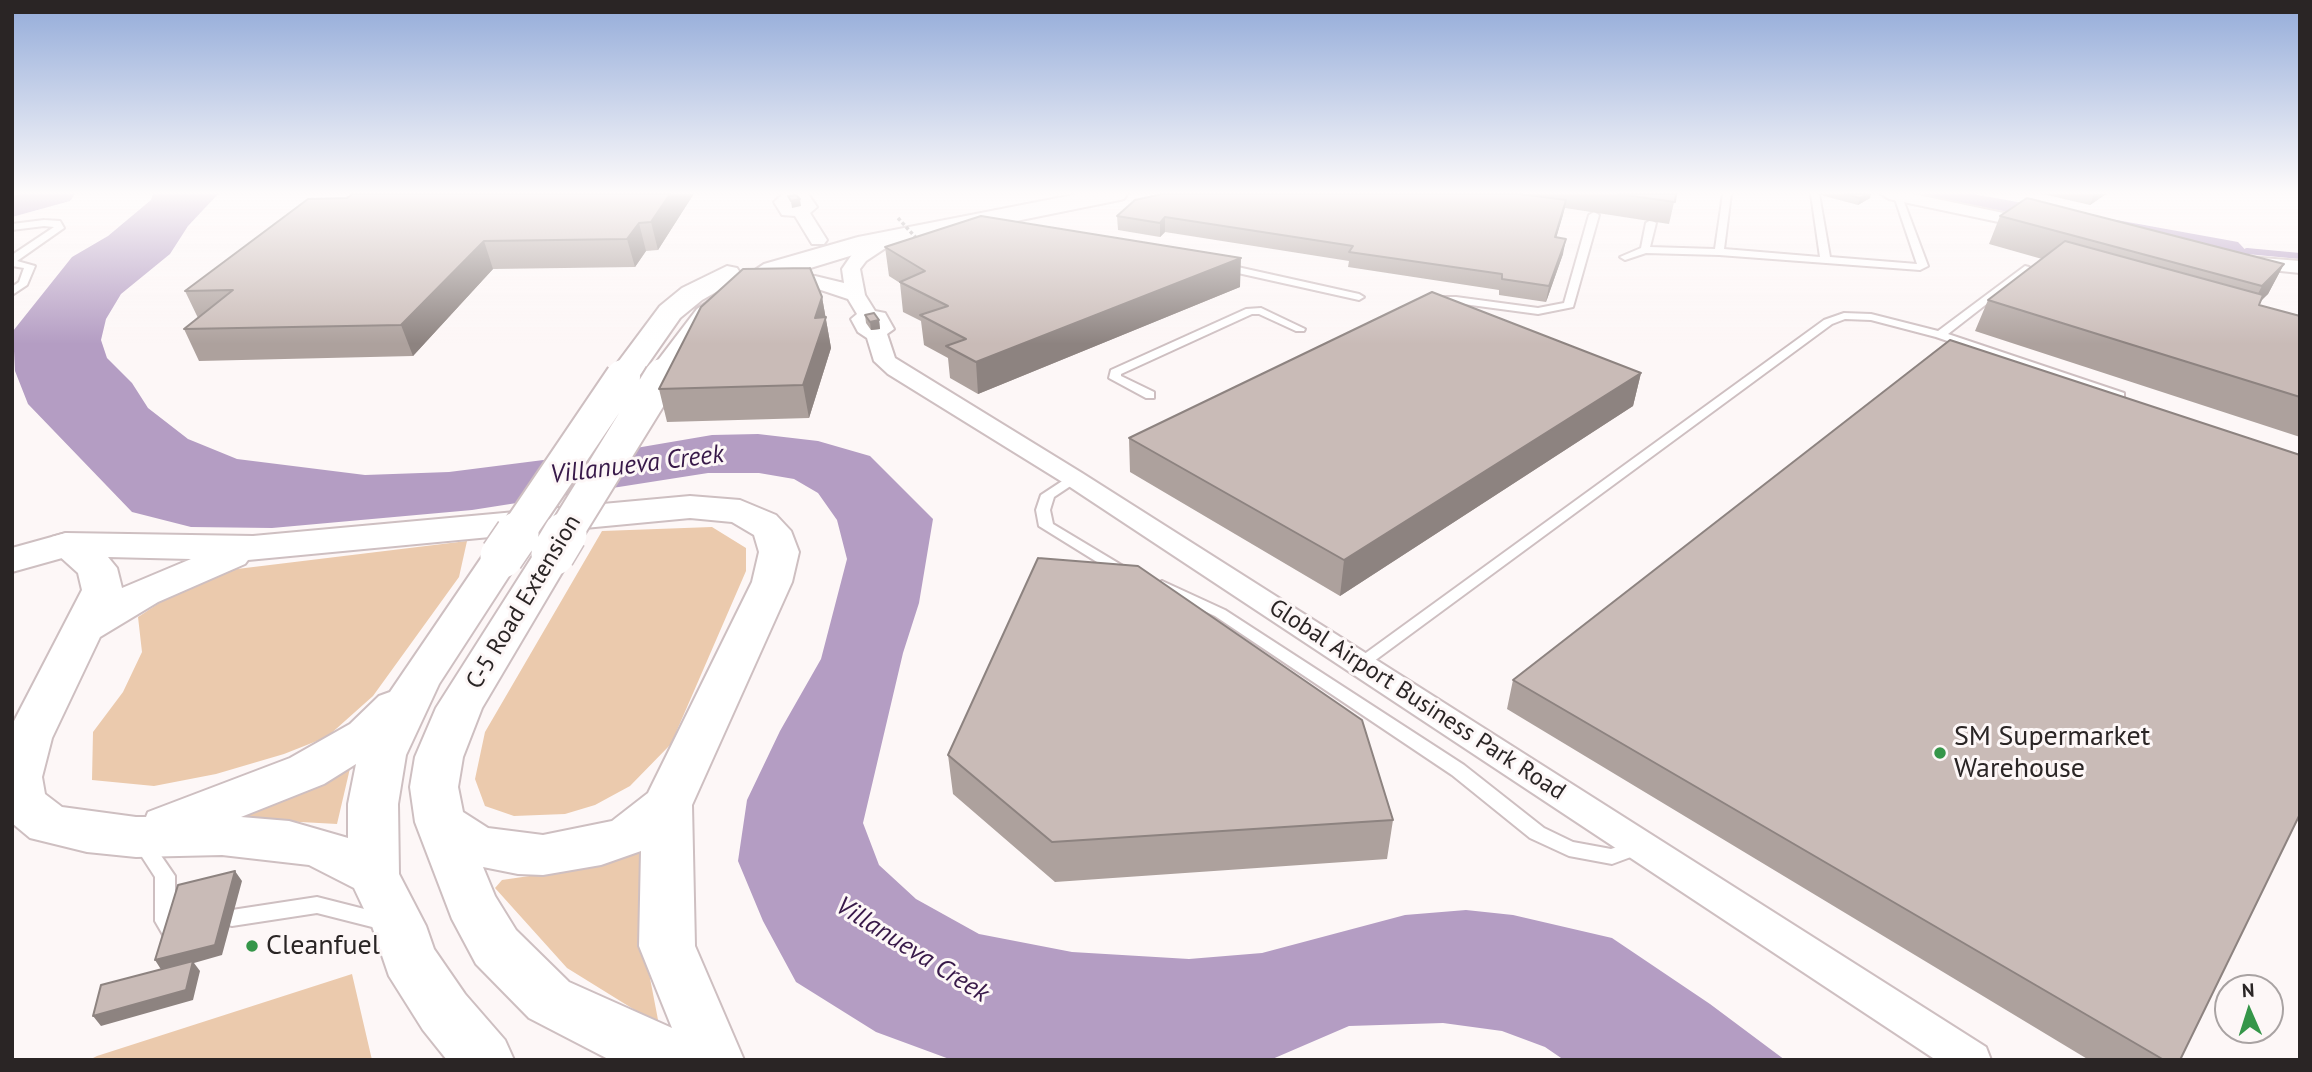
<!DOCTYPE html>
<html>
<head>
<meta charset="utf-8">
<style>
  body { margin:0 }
  #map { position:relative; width:2312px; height:1072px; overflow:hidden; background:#fdf7f7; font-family:"PT Sans",sans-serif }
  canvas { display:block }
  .frame { position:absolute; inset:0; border:14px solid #2a2525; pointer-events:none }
  .north { position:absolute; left:2214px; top:974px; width:70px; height:70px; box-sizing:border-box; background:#fdf7f7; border:2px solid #a9a3a3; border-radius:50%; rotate:357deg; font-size:19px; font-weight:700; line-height:28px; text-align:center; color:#2a2525 }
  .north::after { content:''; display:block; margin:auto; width:24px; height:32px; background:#359649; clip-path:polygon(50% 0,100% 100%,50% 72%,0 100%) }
</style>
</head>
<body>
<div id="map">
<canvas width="2312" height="1072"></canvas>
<div class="frame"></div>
<div class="north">N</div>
</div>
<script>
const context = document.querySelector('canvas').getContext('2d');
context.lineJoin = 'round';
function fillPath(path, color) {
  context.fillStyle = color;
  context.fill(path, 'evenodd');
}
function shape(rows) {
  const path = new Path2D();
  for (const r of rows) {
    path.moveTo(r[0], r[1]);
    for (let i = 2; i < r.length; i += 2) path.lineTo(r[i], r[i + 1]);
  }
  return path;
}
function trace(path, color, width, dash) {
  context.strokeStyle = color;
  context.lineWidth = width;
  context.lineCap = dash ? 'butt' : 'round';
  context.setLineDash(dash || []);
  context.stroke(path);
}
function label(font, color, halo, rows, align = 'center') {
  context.font = font + ' "PT Sans",sans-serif';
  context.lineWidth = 6;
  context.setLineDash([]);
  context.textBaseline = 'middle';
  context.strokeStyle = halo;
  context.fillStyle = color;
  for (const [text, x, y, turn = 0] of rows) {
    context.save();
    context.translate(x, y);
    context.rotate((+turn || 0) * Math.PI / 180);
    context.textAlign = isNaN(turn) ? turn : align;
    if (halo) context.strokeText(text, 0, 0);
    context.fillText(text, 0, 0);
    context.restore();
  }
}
const green = shape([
  [712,527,746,548,746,571,671,744,630,786,595,805,565,814,514,816,485,806,475,779,485,732,602,531],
  [467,541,459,577,373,696,327,737,284,754,216,774,154,786,92,780,93,732,123,692,142,652,138,617,179,590,237,569],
  [351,764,337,824,228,818],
  [649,840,641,931,659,1025,567,968,495,888,502,880,584,868,623,855],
  [352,974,372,1060,89,1060,97,1056]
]);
const water = shape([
  [153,194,218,194,188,226,170,254,121,294,106,319,101,340,107,358,132,383,148,408,188,439,237,459,365,475,449,472,630,449,712,435,758,434,818,441,870,456,933,519,919,603,903,653,863,823,879,865,916,899,979,934,1072,952,1189,959,1262,953,1405,915,1466,910,1513,915,1612,938,1710,1004,1785,1060,1564,1060,1545,1047,1502,1031,1443,1023,1349,1026,1270,1060,952,1060,876,1032,796,982,763,921,738,861,747,800,780,731,821,659,847,559,837,520,818,493,794,479,759,473,708,473,472,510,272,528,191,527,132,512,28,404,15,371,13,331,72,257,108,236,151,200],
  [1914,194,1973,194,2238,242,2254,259]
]);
const stream = shape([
  [2247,251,2300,256]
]);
const river = shape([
  [21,194,75,194,70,201,12,217,12,196,21,194]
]);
const lane = shape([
  [1723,194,1731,194,1724,249,1820,257,1811,194,1819,194,1830,257,1917,264,1894,196,1901,194,1928,266,1920,270,1719,255,1646,253,1625,260,1620,257,1641,248,1646,223,1651,220,1656,223,1650,247,1715,249,1723,194],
  [1594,212,1599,215,1573,307,1538,314,1456,303,1434,303,1429,300,1434,297,1456,297,1538,308,1564,303,1589,215,1594,212],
  [44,220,60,221,64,228,17,261,35,266,27,285,12,295,12,287,19,282,24,268,12,266,12,255,54,227,44,226,12,230,12,224,44,220],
  [1224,264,1359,294,1364,297,1359,300,1220,269,1220,265,1224,264],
  [2025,266,2029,267,2029,271,1948,334,2124,393,2124,399,2116,399,1936,337,1871,320,1845,319,1832,324,1366,667,1360,668,1354,667,1352,663,1824,320,1844,313,1871,314,1938,331,2025,266],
  [1261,308,1305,329,1304,331,1296,331,1259,314,1252,314,1121,374,1121,376,1154,392,1154,398,1146,398,1109,378,1111,370,1246,309,1261,308],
  [1073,474,1078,475,1080,478,1078,481,1054,497,1050,510,1053,524,1128,569,1130,572,1128,575,1118,575,1039,526,1036,510,1041,495,1073,474],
  [1162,581,1225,610,1464,765,1544,828,1573,842,1611,849,1640,839,1647,841,1649,846,1647,851,1612,864,1569,856,1530,838,1452,775,1215,616,1157,589,1155,586,1157,583,1162,581],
  [142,836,149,838,175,876,175,920,183,934,180,940,173,942,166,940,155,921,155,877,133,843,135,838,142,836],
  [317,897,384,914,391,916,394,922,391,928,384,930,317,913,232,926,225,924,222,918,225,912,232,910,317,897]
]);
const street = shape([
  [783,194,808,194,817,207,810,213,827,240,824,244,812,244,795,216,782,215,774,202,783,194],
  [791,203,797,203,799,205,793,206,791,203],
  [1881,194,1913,194,2032,219,2041,224,2032,229,1889,199,1881,194],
  [887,234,893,235,896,239,893,243,866,261,860,269,865,295,875,311,885,313,894,329,887,334,895,358,1082,473,1986,1047,1991,1060,1936,1060,1064,483,888,374,874,361,867,338,858,332,851,319,857,314,848,299,815,288,780,288,770,282,780,276,815,276,844,283,842,269,853,253,887,234],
  [2249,257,2300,261,2300,273,2242,267,2240,263,2249,257]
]);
const secondary = shape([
  [66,533,80,537,85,545,80,553,12,572,12,548,66,533]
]);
const primary = shape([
  [1078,194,1127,194,1124,199,1115,201,863,252,784,276,717,321,673,383,662,386,651,383,646,376,697,309,764,264,858,237,1078,194],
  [727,266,737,268,741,274,737,280,702,300,680,318,634,384,623,387,612,384,607,377,660,306,682,288,727,266],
  [690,496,740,500,776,515,791,531,799,552,792,582,692,805,695,946,744,1060,610,1060,529,1018,476,964,452,919,415,822,410,787,415,757,436,708,539,546,553,542,567,546,573,554,482,708,463,757,458,787,463,812,488,828,543,835,612,821,648,793,752,582,759,552,754,535,732,522,690,518,248,560,245,564,158,602,100,637,52,738,42,777,45,794,62,807,136,817,146,817,148,812,290,758,350,724,379,696,390,692,488,548,502,544,516,548,522,556,439,684,406,755,398,804,399,874,426,926,434,949,465,994,505,1040,514,1060,447,1060,423,1030,389,976,372,926,354,888,309,865,222,855,136,857,87,852,30,838,12,823,12,725,82,590,78,573,47,545,52,537,66,533,253,536,690,496],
  [108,557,191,559,122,588,117,568,108,557],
  [356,764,348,804,348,838,289,821,241,817,324,784,356,764],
  [641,851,639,946,672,1028,569,982,516,930,495,896,483,867,518,874,543,875,601,865,641,851]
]);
const pathBridge = shape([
  [898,218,918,240]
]);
const primaryBridgeFar1 = shape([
  [516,535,623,377],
  [564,535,662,376]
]);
const primaryBridge = shape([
  [553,554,565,534],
  [502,556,517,534]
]);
const wall = shape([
  [352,194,693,194,693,195,658,250,646,251,635,267,493,269,413,356,199,361,184,329,198,318,185,291,347,198],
  [1162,194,1676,194,1669,224,1565,208,1556,237,1563,254,1546,302,1499,295,1499,290,1348,267,1349,261,1165,232,1160,237,1118,230,1117,216],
  [1817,194,1871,194,1870,198,1858,205],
  [2043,194,2106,194,2090,205],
  [2000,216,2284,264,2268,294,2260,301,2259,305,2300,316,2300,437,1975,331,1988,300,2042,259,1989,244],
  [885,247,1240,287,978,394,950,378,948,358,924,345,921,321,903,312,900,283,889,276],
  [822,297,831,348,809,418,667,422,659,389],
  [865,315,879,320,880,329,871,330,866,323],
  [1641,373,1633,406,1340,596,1130,472,1129,438],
  [1513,680,2180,1060,2089,1060,1507,709],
  [948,755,1393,820,1387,859,1055,882,953,794]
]);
const shadedWall = shape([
  [670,194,693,194,693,195,658,250,651,222],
  [1867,194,1871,194,1870,198,1858,205,1860,198],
  [2094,194,2106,194,2090,205],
  [800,199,801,206,792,208,791,201],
  [1566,200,1563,215,1552,252,1555,237],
  [1165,217,1165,232,1160,237,1160,223],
  [639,223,646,251,635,267,627,239],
  [1566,239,1563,254,1546,302,1549,286],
  [484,241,493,269,413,356,401,325],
  [1241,258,1240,287,978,394,976,362],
  [2284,264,2268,294,2246,316,2262,286],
  [822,297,831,348,809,418,803,385,815,318],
  [879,320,880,329,871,330,870,322],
  [1641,373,1633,406,1340,596,1344,560],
  [235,871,242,881,222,955,194,963,200,971,193,1000,101,1026,93,1016,162,971,155,960]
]);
const building = shape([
  [352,194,670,194,651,222,639,223,627,239,484,241,401,325,184,329,233,290,185,291,308,199,347,198,352,194],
  [1162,194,1520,194,1566,200,1555,237,1566,239,1549,286,1502,279,1502,274,1349,252,1353,246,1165,217,1160,223,1117,216,1135,200,1162,194],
  [1618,194,1676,194,1675,202,1618,194],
  [1845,194,1867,194,1860,198,1845,194],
  [796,195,800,199,791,201,788,196,796,195],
  [2027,198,2284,264,2262,286,2000,216,2027,198],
  [981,216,1241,258,976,362,946,346,966,339,920,315,948,306,900,282,925,271,885,247,981,216],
  [2065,241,2263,295,2259,305,2300,316,2300,397,1988,300,2065,241],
  [810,268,822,297,815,318,826,317,803,385,659,389,701,307,743,269,810,268],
  [1432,292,1641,373,1344,560,1129,438,1432,292],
  [874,313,879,320,870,322,865,315,874,313],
  [1950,340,2300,455,2300,814,2180,1060,2164,1060,1513,680,1950,340],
  [1038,558,1138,566,1362,720,1393,820,1052,842,948,755,1038,558],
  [235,871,215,945,155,960,178,885,235,871],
  [193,961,186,990,93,1016,101,985,193,961]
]);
const markers = [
  [1940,753,7,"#359649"],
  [252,946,7,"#359649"]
];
const streetNames = [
  ["C-5 Road Extension",524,602,-59],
  ["Global Airport Business Park Road",1417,700,33]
];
const waterNames = [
  ["Villanueva Creek",637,465,-7],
  ["Villanueva Creek",912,950,32]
];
const nearPoinames = [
  ["SM Supermarket",1954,737],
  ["Warehouse",1954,769],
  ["Cleanfuel",266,946]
];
fillPath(green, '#ebcaad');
fillPath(water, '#b49dc3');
trace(stream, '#b49dc3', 6);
fillPath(river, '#b49dc3');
trace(lane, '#cebfc1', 4);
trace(street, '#cebfc1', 4);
trace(secondary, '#cebfc1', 4);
trace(primary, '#cebfc1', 4);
fillPath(lane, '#fff');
fillPath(street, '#fff');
fillPath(secondary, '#fff');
fillPath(primary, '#fff');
trace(primaryBridgeFar1, '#cebfc1', 38, []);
trace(primaryBridge, '#cebfc1', 46, []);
trace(pathBridge, '#a29c9c', 3.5, [3.5, 2.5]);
trace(primaryBridgeFar1, '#fff', 34);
trace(primaryBridge, '#fff', 43);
fillPath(wall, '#ada19d');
fillPath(shadedWall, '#8d8380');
fillPath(building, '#c9bbb7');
trace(building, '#8d8380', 2);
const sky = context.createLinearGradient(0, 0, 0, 344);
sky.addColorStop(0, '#93abd9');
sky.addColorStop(0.56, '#fefbfb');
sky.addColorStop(1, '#fefbfb00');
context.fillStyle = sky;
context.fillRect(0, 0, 2312, 344);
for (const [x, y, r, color] of markers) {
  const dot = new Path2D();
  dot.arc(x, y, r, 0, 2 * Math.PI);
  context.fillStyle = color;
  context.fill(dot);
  trace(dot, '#fdf7f7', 2.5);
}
label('24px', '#2a2525', '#fdf7f7', streetNames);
label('italic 26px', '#381949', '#fdf7f7', waterNames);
label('28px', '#2a2525', '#fdf7f7', nearPoinames, 'left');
</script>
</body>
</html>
